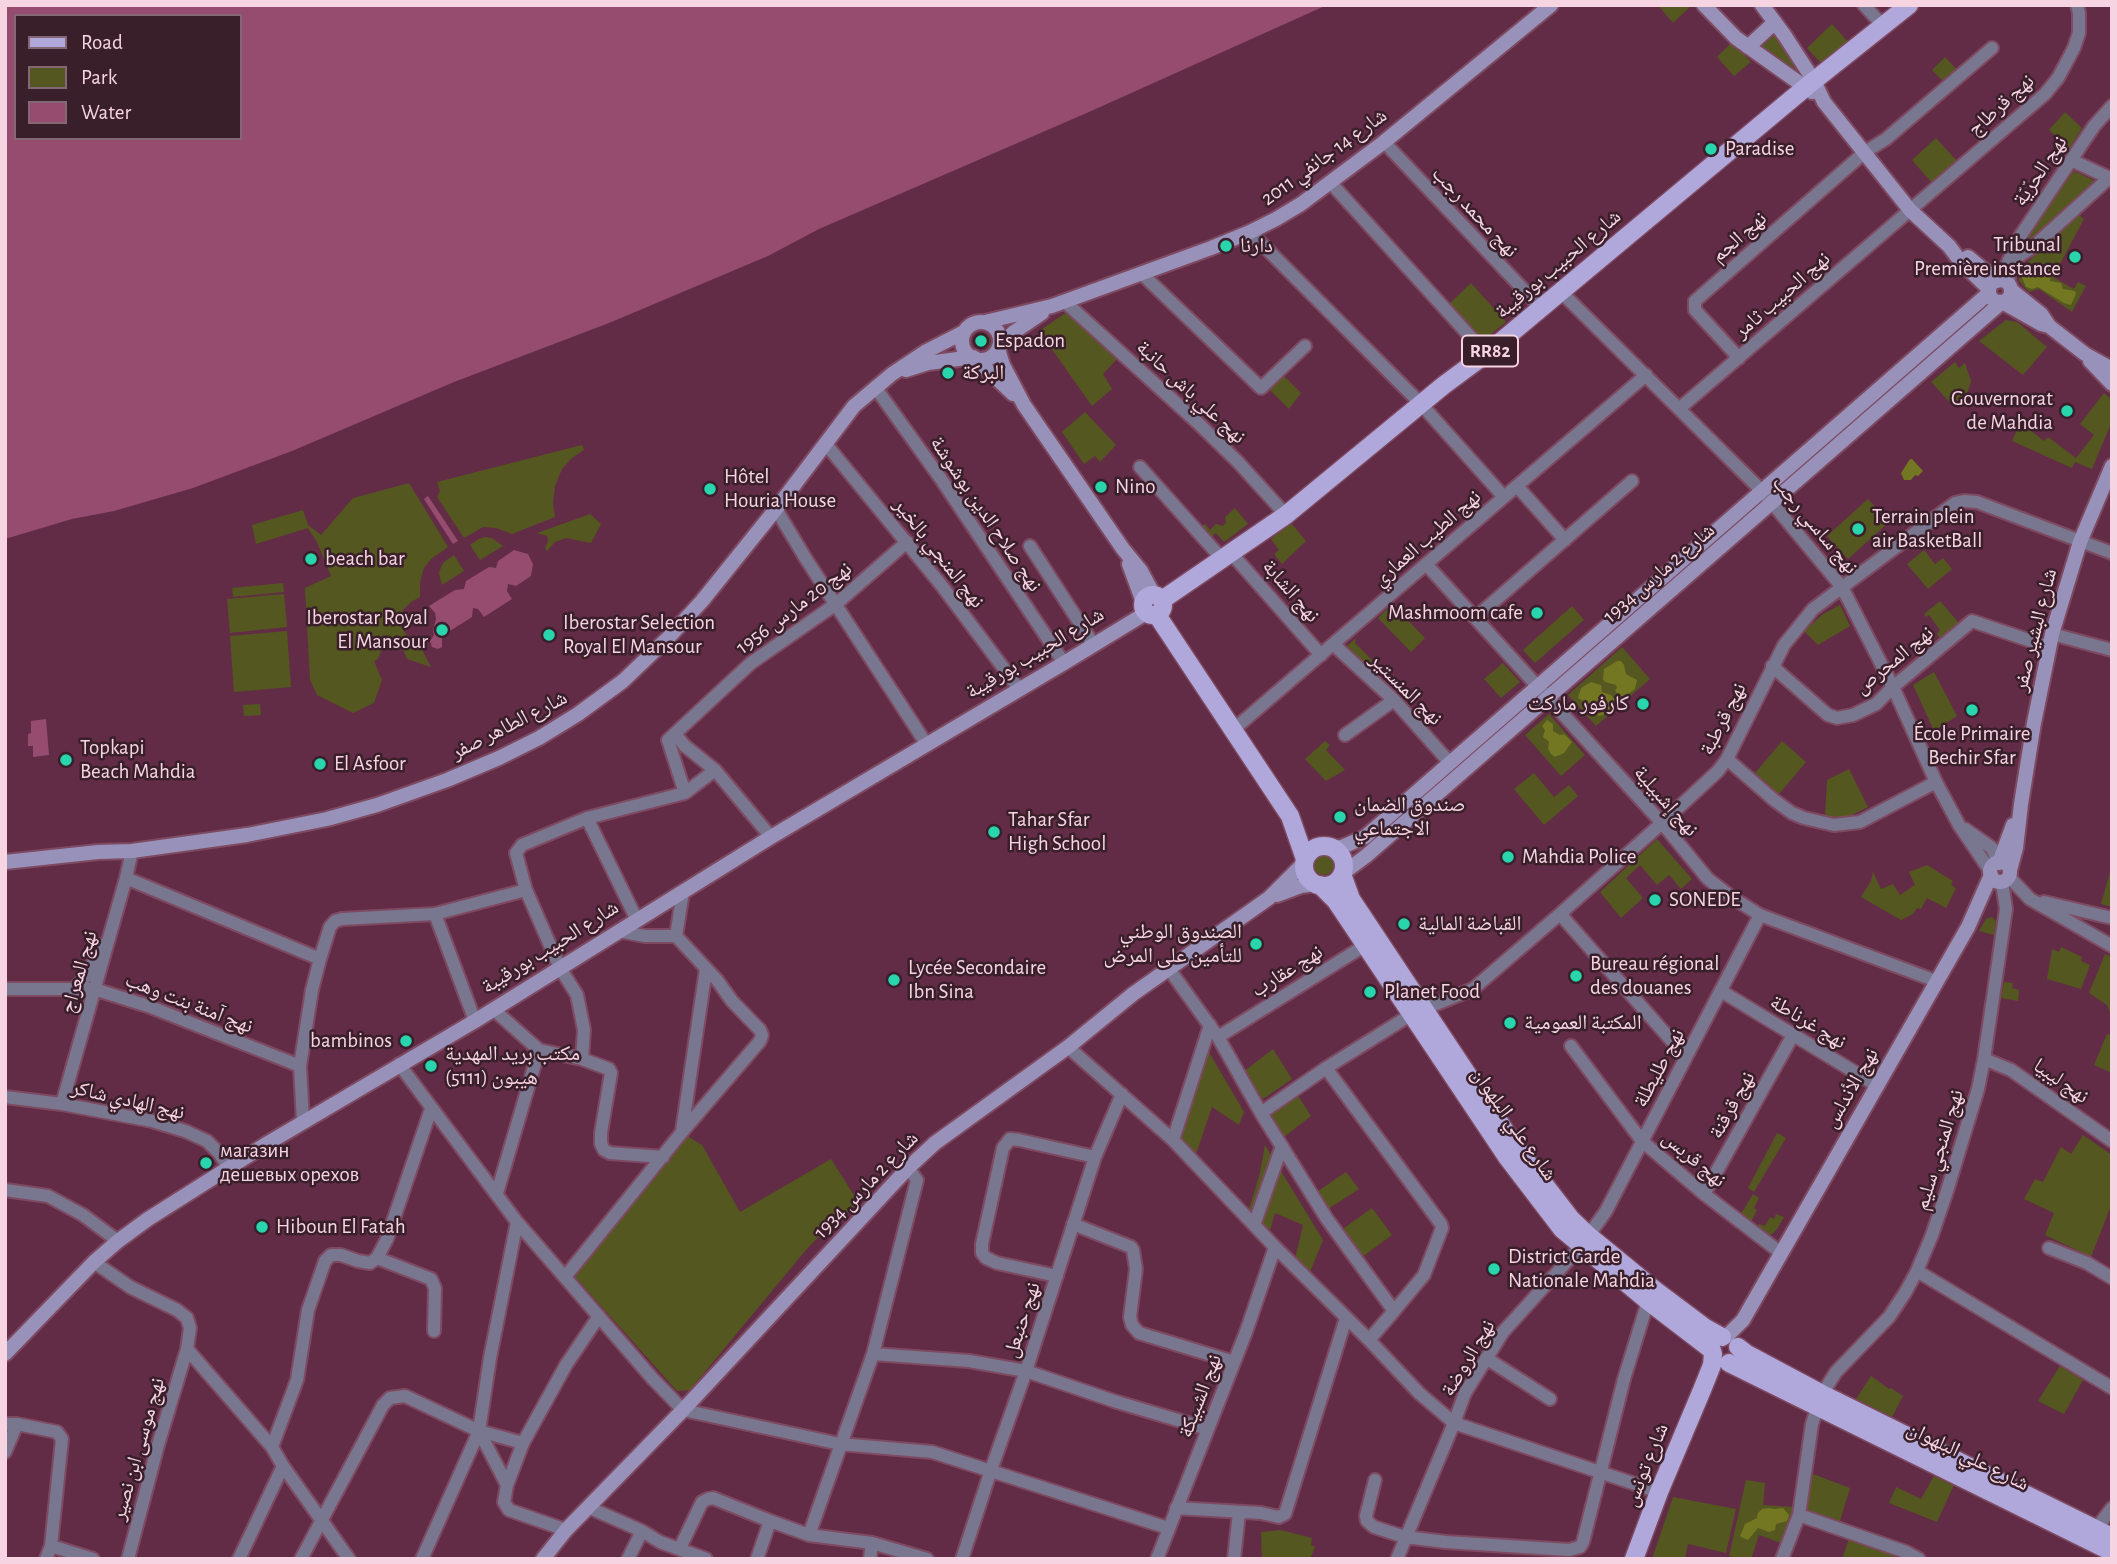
<!DOCTYPE html>
<html>
<head>
<meta charset="utf-8">
<style>
  body { margin:0 }
  #map { position:relative; width:2117px; height:1564px; overflow:hidden; background:#632c46; font-family:"Alegreya Sans",sans-serif }
  canvas { display:block }
  .frame { position:absolute; inset:0; border:7px solid #f7d4e2; pointer-events:none }
  .legend { position:absolute; left:14px; top:14px; width:228px; height:126px; box-sizing:border-box; background:#381f2a; border:2px solid #846774; margin:0; padding:9px 12px; list-style:none; font-size:21px; color:#f7d4e2 }
  .legend li { display:flex; align-items:center; gap:14px; height:35px }
  .legend b { width:35px; border:2px solid #846774 }
</style>
</head>
<body>
<div id="map">
<canvas width="2117" height="1564"></canvas>
<div class="frame"></div>
<ul class="legend">
<li><b style="height:9px;background:#b0a8db"></b>Road</li>
<li><b style="height:19px;background:#54571f"></b>Park</li>
<li><b style="height:19px;background:#954c6e"></b>Water</li>
</ul>
</div>
<script>
const context = document.querySelector('canvas').getContext('2d');
context.lineJoin = 'round';
function fillPath(path, color) {
  context.fillStyle = color;
  context.fill(path, 'evenodd');
}
function shape(rows) {
  const path = new Path2D();
  for (const r of rows) {
    if (r.length === 3) {
      path.moveTo(r[0] + r[2], r[1]);
      path.arc(r[0], r[1], r[2], 0, 2 * Math.PI);
      continue;
    }
    path.moveTo(r[0], r[1]);
    for (let i = 2; i < r.length; i += 2) path.lineTo(r[i], r[i + 1]);
  }
  return path;
}
function trace(path, color, width, dash) {
  context.strokeStyle = color;
  context.lineWidth = width;
  context.lineCap = dash ? 'butt' : 'round';
  context.setLineDash(dash || []);
  context.stroke(path);
}
function label(font, color, halo, rows, align = 'center') {
  context.font = font + ' "Alegreya Sans","Noto Naskh Arabic",sans-serif';
  context.lineWidth = 5;
  context.setLineDash([]);
  context.textBaseline = 'middle';
  context.strokeStyle = halo;
  context.fillStyle = color;
  for (const [text, x, y, turn = 0] of rows) {
    context.save();
    context.translate(x, y);
    context.rotate((+turn || 0) * Math.PI / 180);
    context.textAlign = isNaN(turn) ? turn : align;
    if (halo) context.strokeText(text, 0, 0);
    context.fillText(text, 0, 0);
    context.restore();
  }
}
const green = shape([
  [1658,5,1692,5,1673,23],
  [1832,24,1849,43,1822,64,1807,48],
  [1774,35,1779,39,1796,66,1794,68,1764,51,1762,46],
  [1732,42,1751,62,1734,76,1717,57],
  [1945,57,1957,70,1943,81,1932,70],
  [2065,112,2082,128,2069,149,2049,130],
  [1936,138,1957,161,1932,183,1912,160],
  [2074,171,2095,181,2031,241,2027,236],
  [2079,215,2084,219,2053,277,2074,289,2078,282,2086,286,2072,312,2039,289,2029,292,2019,281,2019,270],
  [1471,283,1506,322,1485,339,1481,340,1448,305],
  [1067,312,1118,358,1103,374,1112,389,1092,406,1039,331],
  [2006,320,2017,322,2047,347,2023,375,1979,341],
  [982,341,8],
  [1955,362,1959,368,1965,363,1971,381,1968,391,1954,407,1931,382],
  [1281,373,1301,393,1289,409,1267,387],
  [2104,393,2112,400,2112,421,2092,469,2075,462,2072,468,2012,441,2018,428,2026,427,2044,441,2048,437,2076,458,2094,435,2080,424],
  [1085,412,1116,445,1100,462,1095,456,1084,464,1062,432],
  [582,445,584,450,572,458,562,469,555,486,553,503,555,517,512,534,496,528,483,527,464,538,437,497,440,491,437,482],
  [409,483,448,547,431,559,424,568,420,582,420,597,411,602,403,610,402,616,404,631,409,638,418,642,431,667,407,659,402,647,395,650,389,647,381,651,378,659,374,661,382,680,374,703,353,713,317,695,310,680,305,588,331,576,317,542,308,528,256,544,252,525,303,510,308,525,321,535,353,498],
  [1868,499,1889,522,1848,559,1827,536],
  [1235,508,1248,524,1224,542,1216,533,1210,538,1201,527,1205,524,1210,530,1216,524,1223,526,1226,522,1225,517],
  [590,514,601,524,591,543,566,538,555,542,547,551,545,548,548,541,547,536,537,533],
  [1291,523,1306,541,1282,564,1274,554,1279,550,1271,539],
  [485,537,492,538,503,546,480,560,470,545,479,539],
  [1924,550,1935,564,1943,558,1952,569,1928,589,1907,564],
  [454,555,464,571,442,585,439,573,441,567,444,562],
  [283,583,284,592,233,597,232,588],
  [284,594,287,627,230,633,227,599],
  [1940,601,1959,623,1940,639,1937,634,1940,630,1929,615,1926,617,1924,614],
  [1392,604,1425,638,1411,652,1378,618],
  [1840,605,1850,626,1818,645,1804,631,1823,614],
  [1572,606,1584,620,1535,663,1523,650],
  [287,631,291,687,234,692,230,636],
  [1356,638,1355,643,1380,668,1375,673,1347,646],
  [1622,647,1650,679,1596,726,1568,695],
  [1503,663,1520,682,1501,698,1484,679],
  [1934,672,1957,716,1934,731,1913,685],
  [260,704,261,715,244,716,243,705],
  [1549,714,1585,755,1561,776,1525,735],
  [1325,741,1330,745,1326,750,1345,770,1326,781,1305,759],
  [1782,741,1806,762,1779,794,1755,773],
  [1849,769,1868,807,1840,821,1825,817,1827,780],
  [1534,773,1554,797,1569,785,1578,796,1544,825,1514,789],
  [1657,839,1692,879,1681,889,1669,875,1657,885,1640,865,1626,878,1643,898,1621,918,1600,892],
  [1324,865,10],
  [1927,865,1953,881,1951,885,1956,888,1946,908,1927,898,1921,909,1917,908,1913,914,1901,920,1861,897,1871,881,1873,872,1881,889,1893,884,1900,895,1915,885,1909,872],
  [2112,865,2112,907,2101,904],
  [1992,917,1996,921,1994,935,1979,931,1986,919],
  [2061,947,2082,957,2081,961,2090,965,2081,989,2047,979,2052,949,2059,952],
  [2105,954,2112,957,2112,1018,2107,1005,2089,993],
  [2004,982,2013,983,2012,988,2019,990,2018,1001,2001,998],
  [2107,1034,2112,1035,2112,1073,2094,1065],
  [1206,1047,1244,1112,1239,1125,1212,1107,1196,1154,1175,1135],
  [1273,1049,1292,1079,1263,1099,1243,1072],
  [1297,1094,1311,1116,1280,1140,1266,1117],
  [1777,1133,1786,1138,1754,1192,1748,1188],
  [684,1134,702,1145,740,1212,831,1159,859,1203,828,1227,805,1251,690,1390,677,1391,575,1277],
  [2083,1135,2112,1155,2112,1203,2091,1257,2045,1235,2054,1213,2024,1199,2035,1179,2043,1182,2061,1147,2071,1154],
  [1265,1145,1323,1240,1308,1277,1295,1259,1303,1225,1275,1213,1268,1237,1248,1212,1260,1173],
  [1346,1172,1359,1189,1325,1211,1315,1193],
  [1753,1194,1759,1198,1754,1208,1757,1210,1750,1224,1757,1228,1759,1224,1765,1226,1770,1217,1774,1219,1776,1214,1784,1217,1777,1229,1772,1234,1766,1235,1739,1217],
  [1372,1208,1392,1235,1358,1260,1340,1231],
  [2060,1366,2083,1380,2064,1414,2038,1401],
  [1871,1376,1889,1389,1891,1388,1903,1396,1892,1417,1856,1399],
  [1813,1474,1850,1488,1840,1521,1809,1511,1806,1506],
  [1934,1476,1954,1485,1937,1522,1889,1503,1896,1487,1921,1499],
  [1746,1480,1765,1483,1763,1505,1793,1507,1792,1516,1781,1543,1759,1535,1751,1559,1740,1559,1729,1556],
  [1673,1497,1736,1509,1726,1553,1688,1544,1685,1559,1652,1559],
  [1281,1530,1312,1538,1311,1545,1315,1547,1310,1559,1262,1559,1261,1532],
  [1849,1539,1894,1556,1897,1559,1842,1559]
]);
const forest = shape([
  [2032,264,2038,270,2043,266,2048,268,2051,272,2050,281,2061,283,2063,289,2075,291,2076,294,2071,305,2064,303,2038,287,2032,289,2026,287,2020,273,2024,268],
  [1910,459,1912,459,1923,471,1918,476,1915,475,1911,480,1904,480,1901,473],
  [1617,661,1621,661,1624,665,1626,674,1637,680,1635,689,1624,697,1618,695,1615,690,1617,688,1616,685,1605,682,1603,679,1604,669],
  [1591,682,1601,685,1602,692,1611,695,1615,700,1614,706,1605,714,1600,716,1591,714,1589,704,1578,698,1581,688],
  [1547,720,1553,724,1553,731,1560,735,1564,734,1572,742,1564,753,1555,757,1551,754,1548,749,1549,742,1543,737,1545,730,1542,726],
  [1769,1508,1774,1509,1783,1508,1789,1515,1787,1521,1776,1524,1775,1530,1769,1532,1758,1528,1748,1540,1741,1537,1740,1536,1745,1524,1757,1518,1758,1513,1762,1509]
]);
const water = shape([
  [5,5,1327,5,1089,112,819,229,768,256,609,323,454,382,292,451,193,488,114,511,72,519,5,539],
  [16,16,240,16,240,138,16,138],
  [428,496,458,541,453,544,424,499],
  [514,550,528,554,533,564,531,576,516,586,508,584,507,591,512,599,484,617,478,609,473,608,472,617,442,636,442,647,438,649,432,647,430,641,434,635,433,631,436,619,435,613,429,606,455,590,464,589,466,581,489,567,496,568,498,561],
  [46,719,49,755,33,757,33,746,28,746,28,734,31,733,31,721]
]);
const street = shape([
  [1864,5,1883,26],
  [1384,142,1540,307],
  [2071,160,2112,179],
  [1330,182,1486,354],
  [1250,232,1421,404,1504,497],
  [2008,263,2033,247,2109,178],
  [1141,273,1261,388,1305,346],
  [2009,284,2008,262,2021,235,2094,126,2112,106],
  [1560,291,1762,491,1842,587,1893,687,1936,782,1959,825,1991,872],
  [1064,301,1198,423,1238,462,1286,515],
  [1739,358,1695,310,1695,301,1865,152,1886,139,1992,48],
  [875,387,941,479,1064,663],
  [1680,408,2045,94,2058,78,2074,48,2079,33,2079,13,2077,5],
  [825,443,942,586,1020,690],
  [1140,467,1223,560],
  [1517,486,1565,540],
  [776,509,806,559,927,745],
  [1030,546,1094,645],
  [1232,554,1321,655],
  [1426,564,1662,823,1708,879,1733,898,1760,915,1936,981],
  [1475,618,1632,481],
  [2052,634,2112,650],
  [1333,644,1394,700,1450,763],
  [1772,666,1821,709,1828,715,1837,718,1853,715,1876,704,1893,687,1972,621,2049,647],
  [1233,730,1646,375],
  [675,734,685,746,715,770,771,837],
  [1345,735,1394,700],
  [1727,759,1774,800,1792,813,1804,818,1834,825,1860,822,1936,782],
  [685,793,668,740,751,663,836,604,907,542],
  [587,818,637,920],
  [1965,829,1992,848,1998,863],
  [2009,877,2030,899,2112,946],
  [126,878,320,959,312,990,300,1066],
  [2044,902,2112,918],
  [435,914,475,1021],
  [1560,914,1686,1057],
  [676,936,683,892],
  [320,959,330,927,335,921,342,919,435,914,526,890],
  [1169,969,1218,1037,1261,1113,1327,1219,1394,1311,1424,1275,1442,1228,1441,1224,1326,1068],
  [5,989,94,989,148,1006,300,1066,303,1122],
  [74,989,87,976,101,945],
  [1721,991,1876,1085],
  [493,1009,539,1050],
  [1218,1037,1372,941],
  [1571,1046,1642,1141,1704,1194,1781,1253],
  [1068,1047,1173,1140,1275,1247,1369,1340,1419,1393,1454,1423,1659,1492],
  [582,1059,584,1030,577,995,560,968,526,890,516,853,522,845,587,818,685,793,715,770],
  [1984,1059,2011,1070,2112,1141],
  [399,1064,517,1222,653,1379,683,1410,840,1444,932,1452,1168,1528],
  [5,1097,62,1104,152,1121,185,1131,207,1141,219,1153,229,1168],
  [62,1104,126,878,132,851],
  [1261,1113,1326,1068,1412,1014,1473,989,1560,914,1662,823,1718,771,1727,759,1784,645,1813,609,1955,503,1964,501,1977,502,2112,553],
  [682,1131,706,969],
  [1173,1140,1210,1025],
  [5,1190,48,1196,83,1215,118,1241],
  [497,1193,539,1050,582,1059,609,1069,611,1073,601,1133,601,1144,604,1150,610,1153,663,1157],
  [1704,1194,1793,1035],
  [1073,1224,1131,1247,1133,1250,1136,1269,1130,1317,1132,1325,1139,1333,1234,1362],
  [1254,1225,1282,1146],
  [2049,1248,2087,1263,2112,1278],
  [377,1258,431,1279,435,1288,434,1331],
  [94,1262,130,1287,177,1310,187,1318,190,1328,187,1349,272,1447,283,1466,349,1559],
  [1917,1271,2112,1388],
  [1057,1276,997,1263,986,1258,982,1253,982,1244,1003,1148,1010,1139,1019,1140,1095,1157],
  [565,1277,682,1132,760,1041,762,1035,760,1030,732,1001,717,980,676,936,645,936,618,931],
  [1369,1340,1394,1311],
  [873,1354,969,1361,1026,1371,1117,1402,1208,1429],
  [1486,1358,1550,1399],
  [5,1424,17,1424,5,1452],
  [17,1424,57,1432,62,1439,51,1546,46,1559],
  [479,1431,507,1485],
  [272,1447,297,1380,308,1310,325,1261,331,1255,341,1255,358,1261,370,1263,377,1258,387,1239,431,1109],
  [1375,1480,1366,1516,1367,1521,1374,1527,1405,1537,1446,1542,1569,1550,1580,1547,1583,1542,1624,1379,1648,1301],
  [590,1508,642,1531,660,1542,706,1559],
  [1176,1508,1261,1513,1279,1517,1285,1514,1346,1318],
  [1799,1515,1906,1552,1919,1559],
  [2096,1529,2112,1508],
  [566,1530,509,1510,504,1502,507,1485,523,1443,566,1365,599,1316],
  [809,1535,873,1354,917,1180,908,1168],
  [51,1546,93,1559],
  [680,1548,702,1502,708,1499,713,1498,770,1521],
  [128,1559,158,1445,187,1349],
  [239,1559,283,1466],
  [301,1559,383,1405,390,1398,405,1396,479,1431,523,1443],
  [422,1559,479,1431,490,1358,517,1222],
  [628,1559,642,1531],
  [757,1559,770,1521,809,1535,872,1543,927,1559],
  [870,1559,872,1543],
  [962,1559,991,1470,1026,1371,1095,1157,1122,1094],
  [1157,1559,1246,1332,1275,1247],
  [1234,1559,1239,1512],
  [1397,1559,1454,1423,1465,1393,1503,1332,1581,1246,1606,1211,1760,915],
  [1782,1559,1799,1515,1812,1424,1822,1394,1836,1372,1889,1317,1905,1293,1917,1271,1932,1235,1947,1191,1978,1089,1984,1059,2006,909,2002,882]
]);
const secondary = shape([
  [1704,5,1736,38,1812,92],
  [1762,5,1785,36,1814,81,1824,102,1910,210,1949,246,1961,262,1989,289],
  [1748,47,1775,22],
  [1968,257,1997,281],
  [2000,291,11],
  [2011,290,2041,314,2049,326,2085,354,2112,369],
  [985,322,1052,306,1211,248,1250,232,1276,219,1301,204,1384,142,1551,5],
  [981,341,19],
  [999,347,1014,332,1042,313],
  [998,349,1003,365,1024,405,1123,549,1141,571,1154,595],
  [975,358,1013,394],
  [2090,361,2112,384],
  [906,370,928,363,973,357],
  [1129,564,1143,602],
  [1331,848,1342,847,1365,837,1989,293],
  [5,862,98,852,132,851,247,835,327,819,377,805,447,780,499,758,539,738,578,714,623,681,668,638,702,601,776,509,854,406,892,374,925,352,964,332],
  [2000,872,10],
  [1999,863,2013,825],
  [2010,870,2016,848,2021,804,2034,723,2052,634,2080,542,2112,466],
  [1342,874,1366,856,2002,302,2041,324,2049,326],
  [1277,895,1301,886,1315,884],
  [1726,1337,1743,1320,1968,927,1991,875],
  [5,1354,94,1262,118,1241,148,1219,268,1143,475,1021,771,837,1064,663,1146,613],
  [543,1559,566,1530,683,1410,908,1168,935,1143,1068,1047,1133,994,1269,898,1304,863]
]);
const primary = shape([
  [1153,605,10],
  [1162,600,1286,515,1444,385,1486,354,1806,87,1909,5],
  [1157,615,1290,816,1305,859],
  [1324,866,20],
  [1342,874,1351,899,1424,1009,1517,1149,1571,1219,1589,1236,1656,1291,1704,1327,1722,1337],
  [1320,885,1336,901,1507,1157,1562,1229,1648,1301,1712,1350],
  [1738,1347,1747,1354,1822,1394,2112,1537],
  [1729,1363,2112,1552],
  [1634,1559,1659,1492,1702,1390,1712,1365,1713,1354]
]);
const markers = [
  [1711,149,7,"#28d5ad"],
  [1226,246,7,"#28d5ad"],
  [2075,257,7,"#28d5ad"],
  [981,341,7,"#28d5ad"],
  [948,373,7,"#28d5ad"],
  [2067,411,7,"#28d5ad"],
  [1101,487,7,"#28d5ad"],
  [710,489,7,"#28d5ad"],
  [1858,529,7,"#28d5ad"],
  [311,559,7,"#28d5ad"],
  [1537,613,7,"#28d5ad"],
  [442,630,7,"#28d5ad"],
  [549,635,7,"#28d5ad"],
  [1643,704,7,"#28d5ad"],
  [1972,710,7,"#28d5ad"],
  [66,760,7,"#28d5ad"],
  [320,764,7,"#28d5ad"],
  [1340,817,7,"#28d5ad"],
  [994,832,7,"#28d5ad"],
  [1508,857,7,"#28d5ad"],
  [1655,900,7,"#28d5ad"],
  [1404,924,7,"#28d5ad"],
  [1256,944,7,"#28d5ad"],
  [1576,976,7,"#28d5ad"],
  [894,980,7,"#28d5ad"],
  [1370,992,7,"#28d5ad"],
  [1510,1023,7,"#28d5ad"],
  [406,1041,7,"#28d5ad"],
  [431,1066,7,"#28d5ad"],
  [206,1163,7,"#28d5ad"],
  [262,1227,7,"#28d5ad"],
  [1494,1269,7,"#28d5ad"]
];
const shields = [
  [1490,351,56]
];
const shieldNames = [
  ["RR82",1490,351]
];
const streetNames = [
  ["نهج قرطاج",2001,105,-42],
  ["شارع 14 جانفي 2011",1324,157,-36],
  ["نهج الحرّيّة",2040,171,-56],
  ["نهج محمد رجب",1475,212,47],
  ["نهج الجم",1739,237,-41],
  ["شارع الحبيب بورقيبة",1558,264,-40],
  ["نهج الحبيب ثامر",1782,295,-41],
  ["نهج علي باش حانبة",1191,392,43],
  ["نهج صلاح الدين بوشوشة",986,514,56],
  ["نهج ساسي رجب",1815,525,50],
  ["نهج الطيب العماري",1427,538,-41],
  ["نهج المنجي بالخير",939,553,52],
  ["شارع 2 مارس 1934",1659,573,-41],
  ["نهج الشابة",1291,591,49],
  ["نهج 20 مارس 1956",794,608,-37],
  ["شارع البشير صفر",2035,630,-76],
  ["شارع الحبيب بورقيبة",1035,653,-31],
  ["نهج المحرص",1894,660,-39],
  ["نهج المنستير",1406,689,45],
  ["نهج قرطبة",1723,719,-63],
  ["شارع الطاهر صفر",509,725,-27],
  ["نهج إشبيلية",1666,801,49],
  ["شارع الحبيب بورقيبة",550,947,-32],
  ["نهج عقارب",1287,971,-32],
  ["نهج المعراج",79,972,-74],
  ["نهج آمنة بنت وهب",189,1003,21],
  ["نهج غرناطة",1808,1022,31],
  ["نهج طليطلة",1659,1068,-62],
  ["نهج ليبيا",2061,1081,35],
  ["نهج الأندلس",1851,1088,-60],
  ["نهج الهادي شاكر",128,1100,13],
  ["نهج قرقنة",1732,1105,-61],
  ["شارع علي البلهوان",1514,1124,55],
  ["نهج المنجي سليم",1939,1150,-73],
  ["نهج قربس",1694,1159,40],
  ["شارع 2 مارس 1934",866,1185,-46],
  ["نهج حنبعل",1022,1320,-72],
  ["نهج الروضة",1468,1358,-59],
  ["نهج الشبيكة",1200,1396,-69],
  ["نهج موسى ابن نصير",138,1449,-74],
  ["شارع علي البلهوان",1968,1456,26],
  ["شارع تونس",1646,1465,-68]
];
const poiNames = [
  ["Paradise",1725,149],
  ["Tribunal",2061,245,"right"],
  ["Première instance",2061,269,"right"],
  ["دارنا",1240,246],
  ["Espadon",995,341],
  ["البركة",962,373],
  ["Gouvernorat",2053,399,"right"],
  ["de Mahdia",2053,423,"right"],
  ["Hôtel",724,477],
  ["Houria House",724,501],
  ["Nino",1115,487],
  ["Terrain plein",1872,517],
  ["air BasketBall",1872,541],
  ["beach bar",325,559],
  ["Mashmoom cafe",1523,613,"right"],
  ["Iberostar Royal",428,618,"right"],
  ["El Mansour",428,642,"right"],
  ["Iberostar Selection",563,623],
  ["Royal El Mansour",563,647],
  ["كارفور ماركت",1629,704,"right"],
  ["École Primaire",1972,734,"center"],
  ["Bechir Sfar",1972,758,"center"],
  ["Topkapi",80,748],
  ["Beach Mahdia",80,772],
  ["El Asfoor",334,764],
  ["صندوق الضمان",1354,805],
  ["الاجتماعي",1354,829],
  ["Tahar Sfar",1008,820],
  ["High School",1008,844],
  ["Mahdia Police",1522,857],
  ["SONEDE",1669,900],
  ["القباضة المالية",1418,924],
  ["الصندوق الوطني",1242,932,"right"],
  ["للتأمين على المرض",1242,956,"right"],
  ["Bureau régional",1590,964],
  ["des douanes",1590,988],
  ["Lycée Secondaire",908,968],
  ["Ibn Sina",908,992],
  ["Planet Food",1384,992],
  ["المكتبة العمومية",1524,1023],
  ["bambinos",392,1041,"right"],
  ["مكتب بريد المهدية",445,1054],
  ["هيبون (5111)",445,1078],
  ["магазин",220,1151],
  ["дешевых орехов",220,1175],
  ["Hiboun El Fatah",276,1227],
  ["District Garde",1508,1257],
  ["Nationale Mahdia",1508,1281]
];
fillPath(green, '#54571f');
fillPath(forest, '#737721');
fillPath(water, '#954c6e');
trace(street, '#7e4a62', 16);
trace(secondary, '#7e4a62', 18);
trace(primary, '#7e4a62', 21);
trace(street, '#79768f', 12);
trace(secondary, '#9892ba', 14);
trace(primary, '#b0a8db', 18);
for (const [x, y, r, color] of markers) {
  const dot = new Path2D();
  dot.arc(x, y, r, 0, 2 * Math.PI);
  context.fillStyle = color;
  context.fill(dot);
  trace(dot, '#381f2a', 2.5);
}
for (const [x, y, w] of shields) {
  const box = new Path2D();
  box.roundRect(x - w / 2, y - 15.5, w, 31, 5);
  context.fillStyle = '#381f2a';
  context.fill(box);
  trace(box, '#f7d4e2', 2);
}
label('bold 19px', '#f7d4e2', null, shieldNames);
label('21px', '#f7d4e2', '#381f2a', streetNames);
label('21px', '#f7d4e2', '#381f2a', poiNames, 'left');
</script>
</body>
</html>
